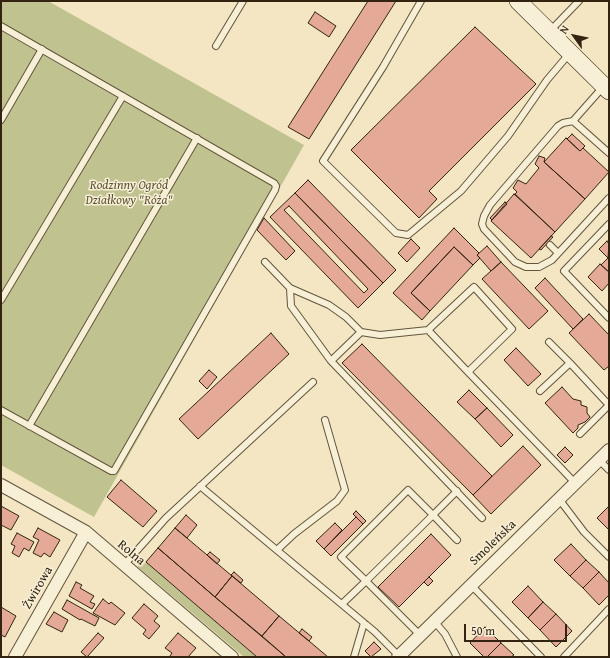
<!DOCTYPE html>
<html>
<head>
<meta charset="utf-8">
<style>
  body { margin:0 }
  #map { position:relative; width:610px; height:658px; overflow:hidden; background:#f4e6c2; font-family:"Gentium Book Plus",serif }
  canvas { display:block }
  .frame { position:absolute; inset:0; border:2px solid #322411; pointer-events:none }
  .north { position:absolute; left:554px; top:16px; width:40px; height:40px; -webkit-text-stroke:3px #f8efd7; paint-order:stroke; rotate:303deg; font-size:11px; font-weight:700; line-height:16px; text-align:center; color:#322411 }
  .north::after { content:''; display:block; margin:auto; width:14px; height:18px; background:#322411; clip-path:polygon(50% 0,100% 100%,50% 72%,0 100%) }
  .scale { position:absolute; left:464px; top:624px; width:103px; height:18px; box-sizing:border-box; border:2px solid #322411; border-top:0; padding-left:5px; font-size:12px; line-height:14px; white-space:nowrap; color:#322411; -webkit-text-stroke:3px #f8efd7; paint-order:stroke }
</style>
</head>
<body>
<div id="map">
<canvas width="610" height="658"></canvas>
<div class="frame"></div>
<div class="north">N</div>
<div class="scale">50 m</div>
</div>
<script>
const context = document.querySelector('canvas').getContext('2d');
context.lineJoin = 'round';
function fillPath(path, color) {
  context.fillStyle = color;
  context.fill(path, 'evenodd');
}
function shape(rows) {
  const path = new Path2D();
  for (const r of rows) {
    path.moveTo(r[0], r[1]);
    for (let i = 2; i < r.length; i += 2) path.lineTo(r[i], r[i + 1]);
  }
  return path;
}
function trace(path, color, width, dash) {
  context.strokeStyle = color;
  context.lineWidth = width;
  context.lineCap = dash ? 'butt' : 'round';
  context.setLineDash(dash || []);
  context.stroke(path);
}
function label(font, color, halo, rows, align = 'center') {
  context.font = font + ' "Gentium Book Plus",serif';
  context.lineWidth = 3;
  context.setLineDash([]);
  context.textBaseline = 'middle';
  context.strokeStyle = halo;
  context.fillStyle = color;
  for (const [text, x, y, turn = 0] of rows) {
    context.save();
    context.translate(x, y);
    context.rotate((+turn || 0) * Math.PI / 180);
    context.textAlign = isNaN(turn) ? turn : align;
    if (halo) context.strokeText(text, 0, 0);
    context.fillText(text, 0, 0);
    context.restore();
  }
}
const green = shape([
  [1,1,48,1,304,145,94,517,1,465],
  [139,561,143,565,146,562,257,657,244,657,138,567]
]);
const building = shape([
  [368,1,396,1,309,139,288,127,368,1],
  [315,12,336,26,329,37,308,23,315,12],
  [475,27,536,84,429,191,437,199,419,218,351,150,475,27],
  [572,134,585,146,580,151,567,139,572,134],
  [566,138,580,151,583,148,609,172,585,199,544,162,566,138],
  [539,156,545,158,544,162,585,199,555,232,515,194,517,192,513,188,518,180,526,184,539,168,535,164,539,156],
  [308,180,396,270,383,283,295,193,308,180],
  [295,193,383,283,358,308,270,217,295,193],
  [514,194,555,232,531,258,491,221,514,194],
  [505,202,507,204,492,220,490,218,505,202],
  [289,206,368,289,364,293,284,210,289,206],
  [264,218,295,251,286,260,257,230,264,218],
  [454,228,479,253,477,255,480,258,473,265,454,247,411,293,430,311,422,320,393,293,454,228],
  [551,236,553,237,541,250,539,249,551,236],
  [411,239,420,248,407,262,398,253,411,239],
  [607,241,609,244,608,258,599,249,607,241],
  [487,246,501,262,491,271,477,255,487,246],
  [454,247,473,265,430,311,411,293,454,247],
  [609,257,609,272,601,265,609,257],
  [501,262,548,311,529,329,482,279,501,262],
  [600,264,609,272,609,283,602,291,588,277,600,264],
  [545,278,583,319,573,329,535,288,545,278],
  [589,314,609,335,609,366,604,370,569,333,589,314],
  [271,333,289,354,198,439,179,419,271,333],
  [362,344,492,476,473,495,342,363,362,344],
  [516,348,541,374,528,386,504,360,516,348],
  [209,370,217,377,207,389,199,381,209,370],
  [562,387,573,399,581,401,581,405,587,407,587,413,590,417,585,422,578,425,578,428,573,433,545,403,562,387],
  [469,390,487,408,475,419,457,402,469,390],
  [487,408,513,435,501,447,475,419,487,408],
  [523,446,541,465,491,514,473,495,523,446],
  [565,447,573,455,565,463,557,455,565,447],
  [121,480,157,511,143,527,107,497,121,480],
  [1,506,19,516,11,530,1,525,1,506],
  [609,506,609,530,597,518,609,506],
  [356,511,366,521,363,524,353,514,356,511],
  [186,515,197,525,187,538,175,528,186,515],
  [356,517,363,524,331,556,324,549,356,517],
  [335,523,342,530,324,549,316,541,335,523],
  [38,528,60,540,50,557,44,553,41,557,33,553,39,540,33,537,38,528],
  [175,528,232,576,215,597,158,548,175,528],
  [17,533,34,542,29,551,24,548,19,557,12,553,15,546,11,544,17,533],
  [431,534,451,555,399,607,378,587,431,534],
  [571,544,586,560,570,576,554,560,571,544],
  [158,548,215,597,286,657,257,657,146,562,158,548],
  [210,552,220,560,217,564,207,555,210,552],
  [586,560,599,572,583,588,570,576,586,560],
  [234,572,243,580,241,583,231,575,234,572],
  [599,572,609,583,609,595,599,605,583,588,599,572],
  [232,576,279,616,262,636,215,597,232,576],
  [429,577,433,581,428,586,424,582,429,577],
  [76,582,82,585,80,588,94,596,90,602,95,604,92,609,69,596,76,582],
  [528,586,543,602,528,618,512,602,528,586],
  [103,599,109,604,111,602,125,613,115,625,93,613,103,599],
  [67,600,99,618,95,626,81,619,80,620,62,609,67,600],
  [543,602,556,614,540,630,528,618,543,602],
  [144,604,158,616,154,621,160,626,149,639,143,634,146,630,132,618,144,604],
  [1,607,16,616,5,637,1,635,1,607],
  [54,612,68,620,62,632,46,624,54,612],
  [556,614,572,631,556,647,540,630,556,614],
  [279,616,309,641,328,657,286,657,262,636,279,616],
  [485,627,501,643,487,657,484,657,470,643,485,627],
  [302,629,312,637,309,641,299,633,302,629],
  [98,633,104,638,87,657,81,652,98,633],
  [178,633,196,648,188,657,171,657,170,656,172,653,165,648,178,633],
  [374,642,381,649,371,657,365,651,374,642],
  [501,643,514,655,511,657,487,657,501,643]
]);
const lane = shape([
  [421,1,383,67,323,161,396,233,408,235,461,191,508,136,547,80,569,54],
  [1,26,274,183,276,186,275,190,114,471,111,471,1,410],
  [551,30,579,1],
  [216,46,243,1],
  [603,87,573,121,563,123,558,126,490,205,484,216,482,224,484,229,515,262,526,267,539,267,552,260,609,198],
  [1,120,42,49],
  [573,121,609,153],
  [609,224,564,271,609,318],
  [550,245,558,253],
  [265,262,290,288,329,305,346,317,361,332],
  [290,288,291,306,331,361],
  [1,300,123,96],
  [428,330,380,335,361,332,331,361,482,518],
  [549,342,570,363],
  [468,372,512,329,474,287,428,330,468,372,558,465,575,483],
  [540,391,570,363,609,405],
  [29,426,197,138],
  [580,434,609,405],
  [599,460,609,470],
  [200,486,375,632,399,656],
  [559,499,584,532,609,557],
  [277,550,294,534,337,501,345,490,325,420],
  [124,565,166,518,313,382],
  [471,585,541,657],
  [342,604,366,581,341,557,408,490,433,515,457,491],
  [434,621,445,634,457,657],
  [420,635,366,581,433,515,457,540],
  [354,657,364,623],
  [564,657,609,609]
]);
const street = shape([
  [1,485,86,532,232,657],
  [15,657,86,532],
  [398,657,609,450]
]);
const secondary = shape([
  [518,1,609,91]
]);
const parkNames = [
  ["Rodzinny Ogród",129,186],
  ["Działkowy \"Róża\"",129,201]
];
const streetNames = [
  ["Smoleńska",493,543,-44],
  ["Rolna",131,553,40],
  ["Żwirowa",38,588,-60]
];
fillPath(green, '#c0c390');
fillPath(building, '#e4a997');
trace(building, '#322411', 1);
trace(lane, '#62543d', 8);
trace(street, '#62543d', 14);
trace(secondary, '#322411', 18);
trace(lane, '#f8efd7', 6);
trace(street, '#f8efd7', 12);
trace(secondary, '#f8efd7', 17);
label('italic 13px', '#5d5437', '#f8efd7', parkNames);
label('13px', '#322411', '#f8efd7', streetNames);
</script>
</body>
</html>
